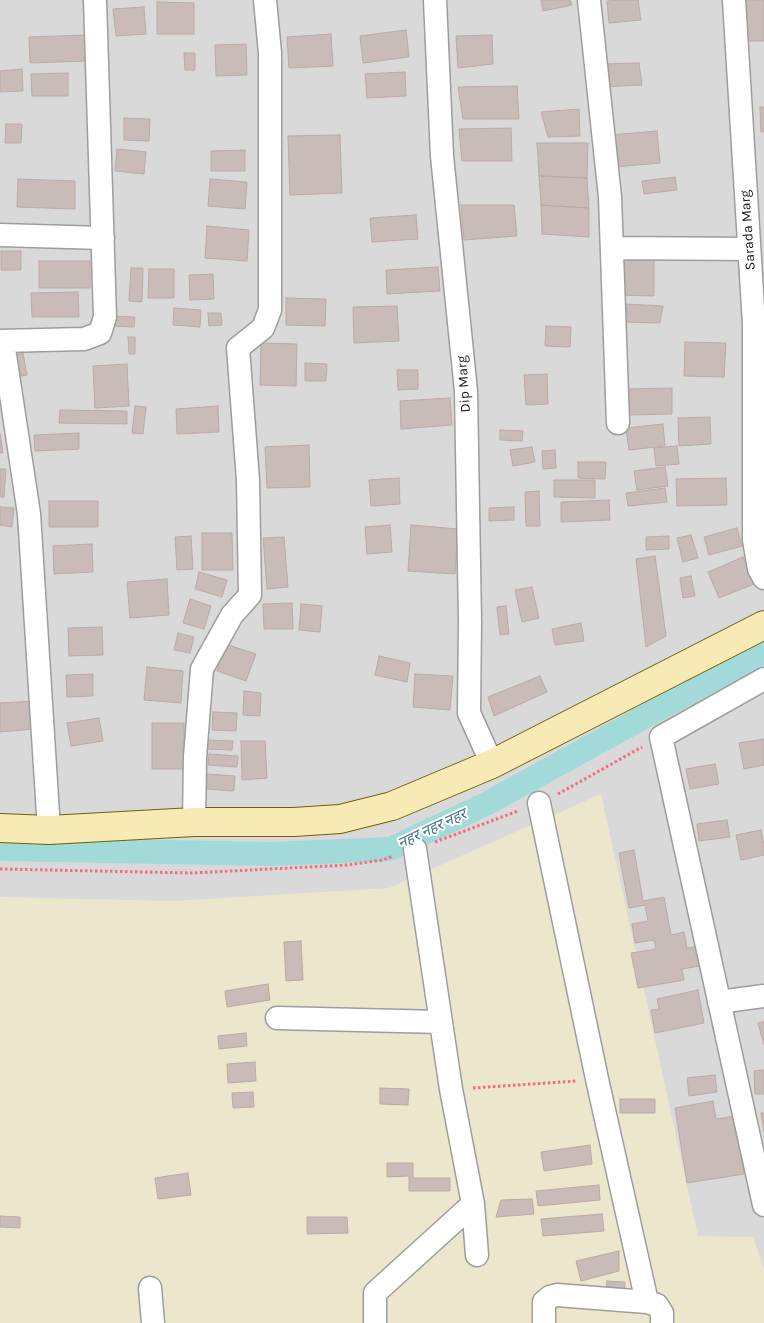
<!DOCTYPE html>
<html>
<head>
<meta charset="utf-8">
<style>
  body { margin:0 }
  canvas { display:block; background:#ede6e2 }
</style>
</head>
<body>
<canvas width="764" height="1323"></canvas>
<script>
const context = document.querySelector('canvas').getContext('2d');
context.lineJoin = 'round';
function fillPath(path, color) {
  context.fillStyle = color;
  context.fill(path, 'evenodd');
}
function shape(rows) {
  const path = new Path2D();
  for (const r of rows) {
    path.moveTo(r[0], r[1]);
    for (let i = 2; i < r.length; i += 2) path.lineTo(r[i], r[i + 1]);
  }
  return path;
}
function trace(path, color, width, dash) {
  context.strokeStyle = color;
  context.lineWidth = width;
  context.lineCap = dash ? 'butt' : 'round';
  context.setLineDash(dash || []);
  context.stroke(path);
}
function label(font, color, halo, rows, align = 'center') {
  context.font = font + ' Karla,"Noto Sans Devanagari",sans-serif';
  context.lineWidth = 4;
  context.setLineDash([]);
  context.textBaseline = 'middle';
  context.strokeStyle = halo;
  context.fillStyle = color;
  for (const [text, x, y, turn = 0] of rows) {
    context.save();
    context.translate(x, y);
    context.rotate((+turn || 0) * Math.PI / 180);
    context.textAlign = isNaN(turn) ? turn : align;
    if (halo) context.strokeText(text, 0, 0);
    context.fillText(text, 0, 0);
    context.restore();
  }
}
const residential = shape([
  [0,0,764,0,764,1323,0,1323]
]);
const farmland = shape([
  [601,794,698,1236,753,1237,764,1269,764,1323,0,1323,0,897,173,901,389,888]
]);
const canal = shape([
  [0,849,273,854,390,849,486,804,764,651]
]);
const building = shape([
  [541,0,570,0,572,5,543,11,541,0],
  [620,0,638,0,641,20,609,23,607,1,620,0],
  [744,0,764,0,764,41,747,41,744,0],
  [157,2,194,3,194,34,157,34,157,2],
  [144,7,146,34,116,36,113,9,144,7],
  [406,30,409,57,363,63,360,36,406,30],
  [331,34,333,66,289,68,287,37,331,34],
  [86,35,87,61,30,63,29,37,86,35],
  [492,35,493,64,458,68,456,36,492,35],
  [246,44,247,75,216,76,215,45,246,44],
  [184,53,195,53,195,70,185,70,184,53],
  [639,63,642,85,602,87,600,64,639,63],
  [22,69,23,91,0,92,0,71,22,69],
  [405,72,406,96,367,98,365,74,405,72],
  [68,73,68,96,32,96,31,74,68,73],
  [517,86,519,119,463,119,458,87,517,86],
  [760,107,764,107,764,132,761,132,760,107],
  [579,109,580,136,548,137,541,112,579,109],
  [124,118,150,119,149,141,124,140,124,118],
  [6,124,22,124,21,143,5,143,6,124],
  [511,128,512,161,462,161,459,129,511,128],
  [657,131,660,163,614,167,610,135,657,131],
  [340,135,342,193,290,195,288,136,340,135],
  [537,143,588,143,587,178,539,176,537,143],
  [117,149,146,152,144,174,115,171,117,149],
  [245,150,245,171,211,171,211,151,245,150],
  [539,176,587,178,589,208,541,205,539,176],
  [675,177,677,190,644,194,642,181,675,177],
  [18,179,75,181,75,209,17,207,18,179],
  [210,179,247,182,245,209,208,206,210,179],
  [461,205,514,205,517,236,464,240,461,205],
  [541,205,589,208,589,237,542,234,541,205],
  [416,215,418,239,372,242,370,218,416,215],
  [207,226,249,230,247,261,205,258,207,226],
  [1,251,21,251,21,270,1,270,1,251],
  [617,254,654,255,654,296,618,295,617,254],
  [39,261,90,261,90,288,39,288,39,261],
  [438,267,440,291,387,294,386,270,438,267],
  [131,268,143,268,142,302,129,301,131,268],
  [149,269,174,269,174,298,148,298,149,269],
  [213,274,214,299,190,300,189,275,213,274],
  [78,292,79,317,32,317,31,293,78,292],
  [286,298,326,299,325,326,286,325,286,298],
  [624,304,663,306,660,323,623,322,624,304],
  [397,306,399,341,354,343,353,307,397,306],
  [174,308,201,310,200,327,173,325,174,308],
  [208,313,221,313,222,325,209,326,208,313],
  [112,316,135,317,134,327,112,326,112,316],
  [546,326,571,327,570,347,545,346,546,326],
  [128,337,135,337,135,354,129,354,128,337],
  [685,342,726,343,724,377,684,376,685,342],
  [261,343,297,344,296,386,260,385,261,343],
  [23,353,27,375,16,377,11,356,23,353],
  [305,363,327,364,326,381,305,381,305,363],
  [127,364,129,406,95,408,93,366,127,364],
  [397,370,418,370,418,389,398,390,397,370],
  [547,374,548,404,526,405,524,375,547,374],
  [672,388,672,414,626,415,626,389,672,388],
  [450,398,452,425,401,429,400,401,450,398],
  [135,406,146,407,143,434,132,433,135,406],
  [218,406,219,432,177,434,176,409,218,406],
  [60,410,127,411,127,424,59,423,60,410],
  [710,417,711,444,679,446,678,418,710,417],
  [663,424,665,446,629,450,626,428,663,424],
  [500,430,523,431,522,441,500,440,500,430],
  [79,433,79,449,35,451,34,435,79,433],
  [0,434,3,453,0,453,0,434],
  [309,445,310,487,267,488,265,447,309,445],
  [677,446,679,464,656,466,654,448,677,446],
  [532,447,535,462,513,466,510,450,532,447],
  [555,450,556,468,543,469,542,451,555,450],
  [578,462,606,462,605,479,578,478,578,462],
  [665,467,668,486,637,490,634,471,665,467],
  [0,469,6,469,4,497,0,497,0,469],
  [399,478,400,504,371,506,369,480,399,478],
  [726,478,727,505,677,506,676,479,726,478],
  [554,480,595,480,595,498,554,497,554,480],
  [665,488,667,502,628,506,626,493,665,488],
  [539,491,540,526,526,526,525,492,539,491],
  [609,500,610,520,561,522,561,502,609,500],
  [49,501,98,501,98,527,49,527,49,501],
  [0,507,14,508,12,527,0,525,0,507],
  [514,507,514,520,489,521,489,508,514,507],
  [390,525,392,552,367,554,365,527,390,525],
  [411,525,458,529,455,574,408,571,411,525],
  [737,528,742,546,709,555,704,537,737,528],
  [202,533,232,533,233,570,202,570,202,533],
  [691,535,698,558,683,562,677,538,691,535],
  [191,536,193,569,177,570,175,537,191,536],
  [669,536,669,549,646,550,646,537,669,536],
  [284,537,288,587,267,589,263,538,284,537],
  [92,544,93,572,54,574,53,546,92,544],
  [655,556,666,636,646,647,636,559,655,556],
  [743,557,754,584,719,598,708,572,743,557],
  [199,572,227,580,222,597,195,589,199,572],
  [691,576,695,596,683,598,680,578,691,576],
  [167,579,169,615,130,618,127,582,167,579],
  [532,587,539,618,522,622,515,590,532,587],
  [190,599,211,606,204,629,183,623,190,599],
  [292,603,293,629,264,629,263,604,292,603],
  [301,604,322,606,320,632,299,630,301,604],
  [506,606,509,634,500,635,497,607,506,606],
  [581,623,584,641,555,645,552,629,581,623],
  [102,627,103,655,69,656,68,628,102,627],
  [178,633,194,637,190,653,174,650,178,633],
  [225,644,256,654,246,681,217,671,225,644],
  [379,656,410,663,407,682,375,675,379,656],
  [147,667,183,671,181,703,144,700,147,667],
  [93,674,93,696,67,697,66,675,93,674],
  [415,674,453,676,450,710,413,707,415,674],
  [540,676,547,692,494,716,488,697,540,676],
  [244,691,261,693,260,716,243,715,244,691],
  [33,701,35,729,0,732,0,703,33,701],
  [213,712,237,713,236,731,212,730,213,712],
  [99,718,103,741,71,746,67,723,99,718],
  [152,723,184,723,184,769,152,769,152,723],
  [764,739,764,765,744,769,739,743,764,739],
  [207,740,233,741,232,750,207,749,207,740],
  [241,741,265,741,267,778,242,780,241,741],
  [209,754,238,756,237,767,208,765,209,754],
  [715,764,719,784,690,789,686,769,715,764],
  [207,774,235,776,234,791,206,789,207,774],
  [727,820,730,837,699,841,697,824,727,820],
  [761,830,764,845,764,855,741,860,736,835,761,830],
  [634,850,643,901,664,897,671,935,684,932,687,948,702,946,705,965,682,969,684,980,638,988,631,953,656,949,654,940,635,943,632,924,648,921,645,905,629,908,619,853,634,850],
  [301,941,303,980,286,981,284,942,301,941],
  [268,984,270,1000,227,1007,225,991,268,984],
  [698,990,704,1023,655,1033,651,1010,659,1009,657,999,698,990],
  [764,1021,764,1045,758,1023,764,1021],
  [246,1033,247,1046,219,1049,218,1036,246,1033],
  [255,1062,256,1081,228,1083,227,1064,255,1062],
  [764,1070,764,1094,755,1094,754,1071,764,1070],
  [715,1075,717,1092,689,1096,687,1078,715,1075],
  [380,1088,409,1089,408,1105,380,1104,380,1088],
  [253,1092,254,1107,233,1108,232,1093,253,1092],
  [620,1099,655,1099,655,1113,620,1113,620,1099],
  [713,1101,716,1119,735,1116,744,1174,687,1183,675,1108,713,1101],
  [761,1113,764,1113,764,1132,761,1113],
  [590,1145,592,1164,544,1171,541,1152,590,1145],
  [387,1163,413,1163,413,1178,450,1178,450,1191,409,1191,409,1176,387,1177,387,1163],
  [188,1173,191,1195,158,1199,155,1178,188,1173],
  [599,1185,600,1200,538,1206,536,1191,599,1185],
  [532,1199,534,1214,496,1217,501,1200,532,1199],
  [602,1214,604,1231,543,1236,541,1219,602,1214],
  [0,1216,20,1217,20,1228,0,1227,0,1216],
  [307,1217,347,1217,348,1233,307,1234,307,1217],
  [619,1251,619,1271,581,1281,576,1261,619,1251],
  [607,1281,625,1282,624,1293,606,1292,607,1281]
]);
const path = shape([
  [558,794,642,747],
  [435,842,518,811],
  [0,869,192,873,347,865,383,860,393,856],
  [473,1088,576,1081]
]);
const street = shape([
  [435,0,442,156,466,391,470,622,469,713,492,764],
  [589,0,610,197,618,423],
  [734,0,754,324,754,540,759,569,764,578],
  [0,235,103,238],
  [612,248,749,249],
  [0,341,84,339,100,333,105,317,95,0],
  [3,342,29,514,49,830],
  [764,679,661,737,764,1205],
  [539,803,597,1079,647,1302],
  [194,822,195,757,202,669,232,615,250,595,248,480,238,348,263,328,270,310,270,53,265,0],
  [415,849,451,1089,473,1204,477,1255],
  [719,1002,764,996],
  [277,1018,441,1022],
  [150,1288,153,1323],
  [375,1323,375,1293,473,1204],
  [544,1323,544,1302,550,1297,557,1295,647,1302,657,1305,662,1313,662,1323]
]);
const secondary = shape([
  [0,828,49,830,194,822,294,822,340,819,392,806,492,764,764,625]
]);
const streetNames = [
  ["Sarada Marg",748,230,-94],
  ["Dip Marg",464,384,-94]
];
const waterNames = [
  ["नहर नहर नहर",432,829,-25]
];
fillPath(residential, '#dad9d9');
fillPath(farmland, '#ece6cd');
trace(canal, '#a2dad9', 24);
fillPath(building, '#c9bbb8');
trace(building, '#bea9a4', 1);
trace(street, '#9d9d9d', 25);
trace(secondary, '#6f6007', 30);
trace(path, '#f7697f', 3, [2.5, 2.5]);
trace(street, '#fff', 22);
trace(secondary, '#f8eab5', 28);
label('14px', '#1c1c1c', '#fff', streetNames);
label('italic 15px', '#3f788b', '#fff', waterNames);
</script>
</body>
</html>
